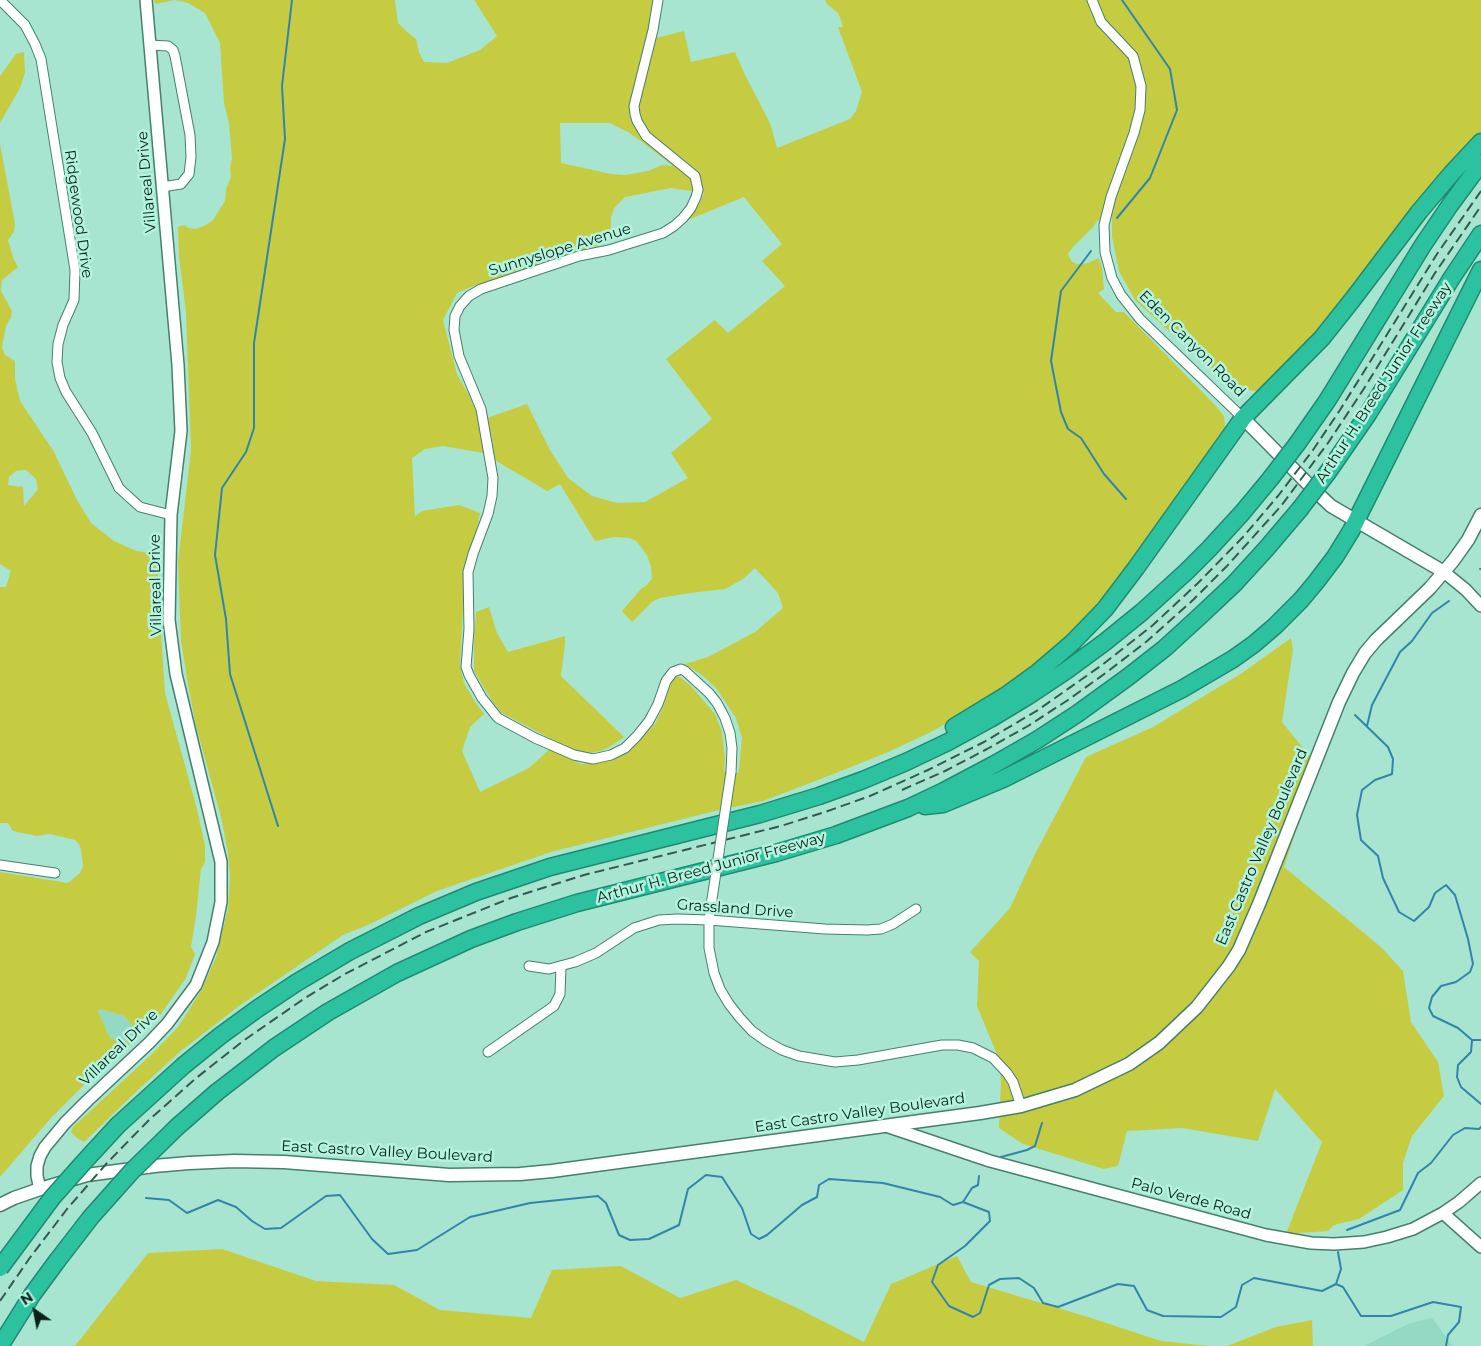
<!DOCTYPE html>
<html>
<head>
<meta charset="utf-8">
<style>
  body { margin:0 }
  #map { position:relative; width:1481px; height:1346px; overflow:hidden; background:#a7e5d1; font-family:Montserrat,sans-serif }
  canvas { display:block }
  .north { position:absolute; left:10px; top:1286px; width:50px; height:50px; -webkit-text-stroke:4px #b4f3de; paint-order:stroke; rotate:327deg; font-size:14px; font-weight:700; line-height:20px; text-align:center; color:#08221b }
  .north::after { content:''; display:block; margin:auto; width:18px; height:22px; background:#08221b; clip-path:polygon(50% 0,100% 100%,50% 72%,0 100%) }
</style>
</head>
<body>
<div id="map">
<canvas width="1481" height="1346"></canvas>
<div class="north">N</div>
</div>
<script>
const context = document.querySelector('canvas').getContext('2d');
context.lineJoin = 'round';
function fillPath(path, color) {
  context.fillStyle = color;
  context.fill(path, 'evenodd');
}
function shape(rows) {
  const path = new Path2D();
  for (const r of rows) {
    path.moveTo(r[0], r[1]);
    for (let i = 2; i < r.length; i += 2) path.lineTo(r[i], r[i + 1]);
  }
  return path;
}
function trace(path, color, width, dash) {
  context.strokeStyle = color;
  context.lineWidth = width;
  context.lineCap = dash ? 'butt' : 'round';
  context.setLineDash(dash || []);
  context.stroke(path);
}
function label(font, color, halo, rows, align = 'center') {
  context.font = font + ' Montserrat,sans-serif';
  context.lineWidth = 5;
  context.setLineDash([]);
  context.textBaseline = 'middle';
  context.strokeStyle = halo;
  context.fillStyle = color;
  for (const [text, x, y, turn = 0] of rows) {
    context.save();
    context.translate(x, y);
    context.rotate((+turn || 0) * Math.PI / 180);
    context.textAlign = isNaN(turn) ? turn : align;
    if (halo) context.strokeText(text, 0, 0);
    context.fillText(text, 0, 0);
    context.restore();
  }
}
const built = shape([
  [100,1009,124,1016,135,1029,131,1040,123,1042,110,1038,98,1011],
  [1432,1318,1453,1346,1364,1346,1410,1323]
]);
const green = shape([
  [154,0,395,0,398,23,406,31,416,39,419,52,424,62,447,63,480,50,497,36,474,0,655,0,651,29,656,38,684,31,691,62,735,52,744,73,770,123,777,148,850,119,856,111,862,92,838,27,843,27,841,20,838,13,827,4,825,0,1481,0,1481,132,1460,154,1344,301,1293,360,1260,391,1245,390,1204,363,1135,300,1119,271,1112,237,1112,215,1097,221,1093,227,1072,248,1068,254,1072,262,1077,264,1088,263,1099,258,1102,268,1104,289,1098,293,1116,312,1124,312,1214,404,1224,416,1225,427,1152,537,1097,611,1050,657,995,696,931,732,886,753,831,775,763,801,719,810,551,852,437,891,368,925,343,935,239,1006,181,1051,139,1089,84,1142,77,1138,71,1132,73,1127,153,1053,178,1027,201,991,216,957,228,909,230,877,228,852,221,817,196,726,188,685,181,640,178,562,191,450,186,313,179,256,178,227,185,225,188,228,196,229,206,225,213,220,225,201,226,189,231,177,230,167,232,159,229,123,224,103,220,43,205,13,188,3,175,0,155,4],
  [560,123,610,123,628,132,642,142,673,166,662,165,648,171,625,175,611,174,561,163],
  [671,188,704,193,700,202,688,220,744,197,782,244,762,261,785,286,728,333,715,320,666,359,712,419,671,453,688,478,645,502,617,503,592,496,568,478,550,450,527,404,487,418,492,439,493,459,547,491,560,484,595,541,614,537,630,538,636,541,641,547,647,555,651,567,652,578,647,585,641,589,622,611,632,622,652,602,660,598,690,593,725,589,743,579,755,568,778,593,783,608,755,632,708,657,685,664,702,675,716,688,736,718,742,738,739,770,738,773,724,772,725,758,722,732,715,714,691,686,680,677,676,677,671,682,663,707,655,724,634,745,618,757,602,762,581,764,550,749,529,768,480,792,462,751,470,727,484,714,474,700,464,683,460,666,464,587,480,513,459,505,422,511,415,516,412,458,425,449,443,446,483,453,483,437,478,416,470,397,457,374,443,320,457,293,471,287,600,245,605,236,611,229,611,218,614,208,625,197],
  [24,52,25,73,20,88,0,123,0,76,16,54],
  [0,144,15,224,14,232,8,240,14,260,18,267,2,280,1,291,12,311,11,317,6,326,2,347,5,355,15,361,15,379,20,401,54,452,77,500,91,523,114,541,134,550,159,556,158,589,165,693,197,809,205,846,205,862,201,869,196,916,191,947,195,954,186,978,161,1014,117,1056,93,1076,51,1118,0,1177,0,872,68,883,80,873,83,866,81,850,79,844,75,840,50,834,37,836,13,831,8,823,0,823,0,587,6,587,11,571,0,564],
  [26,470,36,479,38,489,24,506,23,487,8,485,9,477,16,471],
  [100,1009,124,1016,135,1029,131,1040,123,1042,110,1038,98,1011],
  [489,607,497,633,508,652,565,636,565,644,561,676,624,737,613,745,601,751,588,753,574,751,502,713,492,701,474,671,474,639,476,612],
  [1291,638,1293,650,1282,722,1316,764,1311,785,1284,867,1381,947,1403,971,1411,1022,1438,1062,1444,1096,1412,1136,1403,1163,1403,1190,1359,1219,1334,1225,1328,1231,1286,1234,1322,1142,1275,1089,1258,1141,1182,1128,1127,1131,1118,1166,1104,1169,1023,1144,999,1128,1001,1081,998,1057,977,1006,979,961,970,952,1010,908,1034,856,1086,757,1153,727,1242,673],
  [222,1249,316,1281,394,1285,440,1310,531,1318,552,1270,621,1266,680,1298,736,1280,795,1307,864,1342,891,1284,957,1256,971,1282,1088,1317,1161,1341,1208,1346,75,1346,148,1253],
  [1312,1320,1313,1346,1227,1346,1276,1327]
]);
const stream = shape([
  [1117,218,1150,178,1177,110,1170,69,1122,0],
  [1091,251,1061,291,1051,361,1061,412,1068,429,1081,438,1104,474,1126,499],
  [1480,569,1481,569],
  [1355,715,1388,747,1393,759,1392,774,1375,780,1362,790,1357,815,1361,840,1378,856,1383,878,1399,912,1414,921,1429,907,1435,893,1446,885,1455,895,1468,939,1473,964,1470,972,1456,982,1441,986,1432,997,1429,1008,1433,1016,1458,1028,1472,1040],
  [1367,726,1372,705,1400,652,1412,641,1432,613,1449,601],
  [278,826,230,674,226,619,215,555,222,488,246,452,254,428,254,343,285,139,282,86,292,0],
  [1472,1040,1471,1052,1458,1065,1457,1077,1461,1087,1481,1104],
  [1472,1040,1481,1040],
  [1001,1157,1027,1150,1035,1146,1042,1123],
  [146,1198,169,1200,187,1213,218,1200,236,1207,252,1221,265,1229,281,1228,326,1196,340,1195,372,1239,388,1254,417,1250,470,1217,530,1203,598,1196,606,1203,619,1235,630,1240,649,1239,679,1225,688,1189,706,1175,722,1177,742,1208,751,1234,759,1239,767,1235,802,1205,817,1197,819,1185,829,1179,883,1183,940,1197,953,1205,963,1202,989,1212,990,1221,965,1246,938,1265,932,1282,949,1306,973,1317,980,1313,989,1285,1000,1279,1019,1278,1034,1288,1043,1303,1058,1307,1118,1284,1134,1286,1147,1310,1163,1316,1221,1317,1236,1307,1242,1285,1254,1278,1322,1291,1336,1284],
  [963,1202,972,1188,978,1185,979,1176],
  [1347,1230,1400,1210,1418,1173,1431,1163,1453,1135,1465,1128,1479,1129,1481,1127],
  [1336,1284,1343,1287,1361,1316,1391,1316,1433,1302,1461,1307,1459,1322,1448,1335,1446,1346],
  [1336,1284,1341,1269,1338,1252]
]);
const minor = shape([
  [0,0,25,25,35,44,41,59,75,270,74,300,63,325,58,344,57,362,60,378,66,392,92,433,119,488,140,507,171,515],
  [658,0,653,30,634,106,635,114,637,121,646,136,695,176,698,190,696,197,691,208,683,218,674,226,663,233,609,250,579,256,481,289,469,296,460,306,455,316,454,330,459,356,481,409,493,478,492,496,488,514,473,554,468,572,469,629,466,667,469,675,482,698,498,718,535,738,574,755,593,759,611,755,625,748,637,736,649,721,658,704,666,681,673,672,681,669,685,671,709,693,717,703,725,718,730,733,732,748,731,772],
  [1092,0,1101,22,1133,56,1141,86,1140,110,1134,133,1111,197,1104,225,1105,252,1112,278,1121,295,1140,319,1243,418],
  [150,45,168,46,173,50,175,56,190,135,191,157,189,174,181,184,162,187],
  [0,865,55,873],
  [712,899,709,920,709,948,714,973,720,989,729,1004,740,1018,752,1031,766,1041,782,1050,799,1056,835,1062,858,1060,942,1045,958,1045,973,1048,993,1058,1007,1073,1013,1082,1021,1106],
  [529,966,549,969,575,962,596,953,634,928,659,920,677,919,709,920,825,929,867,930,881,929,893,924,916,909],
  [488,1052,554,1006,560,994,561,967]
]);
const tertiary = shape([
  [1444,572,1466,590,1481,606],
  [886,1126,990,1161,1266,1235,1311,1243,1334,1244,1364,1242,1387,1237,1413,1229,1443,1213,1459,1202,1481,1183],
  [40,1189,37,1176,37,1166,40,1156,45,1147,65,1123,87,1101,149,1043,167,1024,196,985,213,942,221,902,221,862,176,674,169,620,171,515,181,431,178,365,146,0],
  [1443,1213,1481,1247]
]);
const secondary = shape([
  [1243,418,1313,489,1331,506,1444,572],
  [0,1205,14,1198,40,1189,87,1175,154,1166,189,1163,234,1161,284,1162,449,1175,520,1174,552,1171,980,1113,1021,1106,1075,1090,1129,1064,1159,1043,1197,1007,1229,966,1239,950,1259,904,1339,702,1353,673,1365,653,1376,640,1430,588,1453,561,1468,540,1481,515]
]);
const motorway = shape([
  [1297,444,1327,401,1423,245,1450,205,1481,163],
  [1328,472,1368,414,1451,279,1481,234],
  [954,727,1008,694,1037,673,1072,643,1105,609,1136,568,1243,418,1322,338,1353,299,1419,212,1451,174,1481,142],
  [925,806,943,804,1003,779,1182,689,1233,659,1254,644,1275,626,1301,600,1316,582,1335,557,1351,531,1481,270],
  [217,1092,274,1048,328,1012,397,973,471,939,517,922,577,903,776,853,836,835,908,808,944,791,995,764,1037,740,1077,714,1128,677,1165,648,1200,616,1234,584,1266,549,1300,509],
  [118,1125,183,1066,220,1036,257,1009,296,983,350,951,419,916,476,892,550,867,760,814,819,796,863,780,906,762,948,742,990,719,1028,696,1067,670,1105,642,1142,612,1187,571,1209,549,1242,513,1271,478],
  [0,1346,32,1295,57,1261]
]);
const rail = shape([
  [902,790,945,771,987,749,1028,726,1068,700,1107,672,1146,642,1193,600,1227,566,1281,506,1328,443,1365,387,1435,273,1481,206],
  [0,1301,29,1259,67,1209,107,1163,149,1120,195,1079,243,1041,305,998,345,974,426,932,511,898,584,875,781,826,825,812,870,796,928,770,984,742,1038,710,1102,665,1153,625,1198,583,1243,537,1278,496,1313,450,1340,410,1437,254,1481,191]
]);
const minorBridge = shape([
  [712,899,731,772]
]);
const motorwayBridge = shape([
  [1271,478,1297,444],
  [1300,509,1328,472],
  [57,1261,91,1217,132,1171,177,1127,217,1092],
  [0,1268,52,1198,83,1163,118,1125]
]);
const streetNames = [
  ["Villareal Drive",147,182,-95],
  ["Ridgewood Drive",78,214,82],
  ["Sunnyslope Avenue",560,250,-17],
  ["Eden Canyon Road",1192,344,45],
  ["Arthur H. Breed Junior Freeway",1384,383,-57],
  ["Villareal Drive",156,585,-91],
  ["East Castro Valley Boulevard",1262,847,-67],
  ["Arthur H. Breed Junior Freeway",711,868,-15],
  ["Grassland Drive",735,909,4],
  ["Villareal Drive",119,1048,-44],
  ["East Castro Valley Boulevard",860,1113,-8],
  ["East Castro Valley Boulevard",387,1152,3],
  ["Palo Verde Road",1191,1199,15]
];
fillPath(built, '#93d9c4');
fillPath(green, '#c5cc42');
trace(stream, '#3185ac', 2);
trace(minor, '#44806e', 11);
trace(tertiary, '#44806e', 14);
trace(secondary, '#44806e', 15);
trace(motorway, '#1f8a71', 19);
trace(minor, '#fff', 9);
trace(tertiary, '#fff', 11);
trace(secondary, '#fff', 12);
trace(motorway, '#2cc29f', 16);
trace(rail, '#35594f', 2, [10, 5]);
trace(minorBridge, '#44806e', 11, []);
trace(motorwayBridge, '#1f8a71', 19, []);
trace(minorBridge, '#fff', 9);
trace(motorwayBridge, '#2cc29f', 16);
label('15px', '#08221b', '#b4f3de', streetNames);
</script>
</body>
</html>
